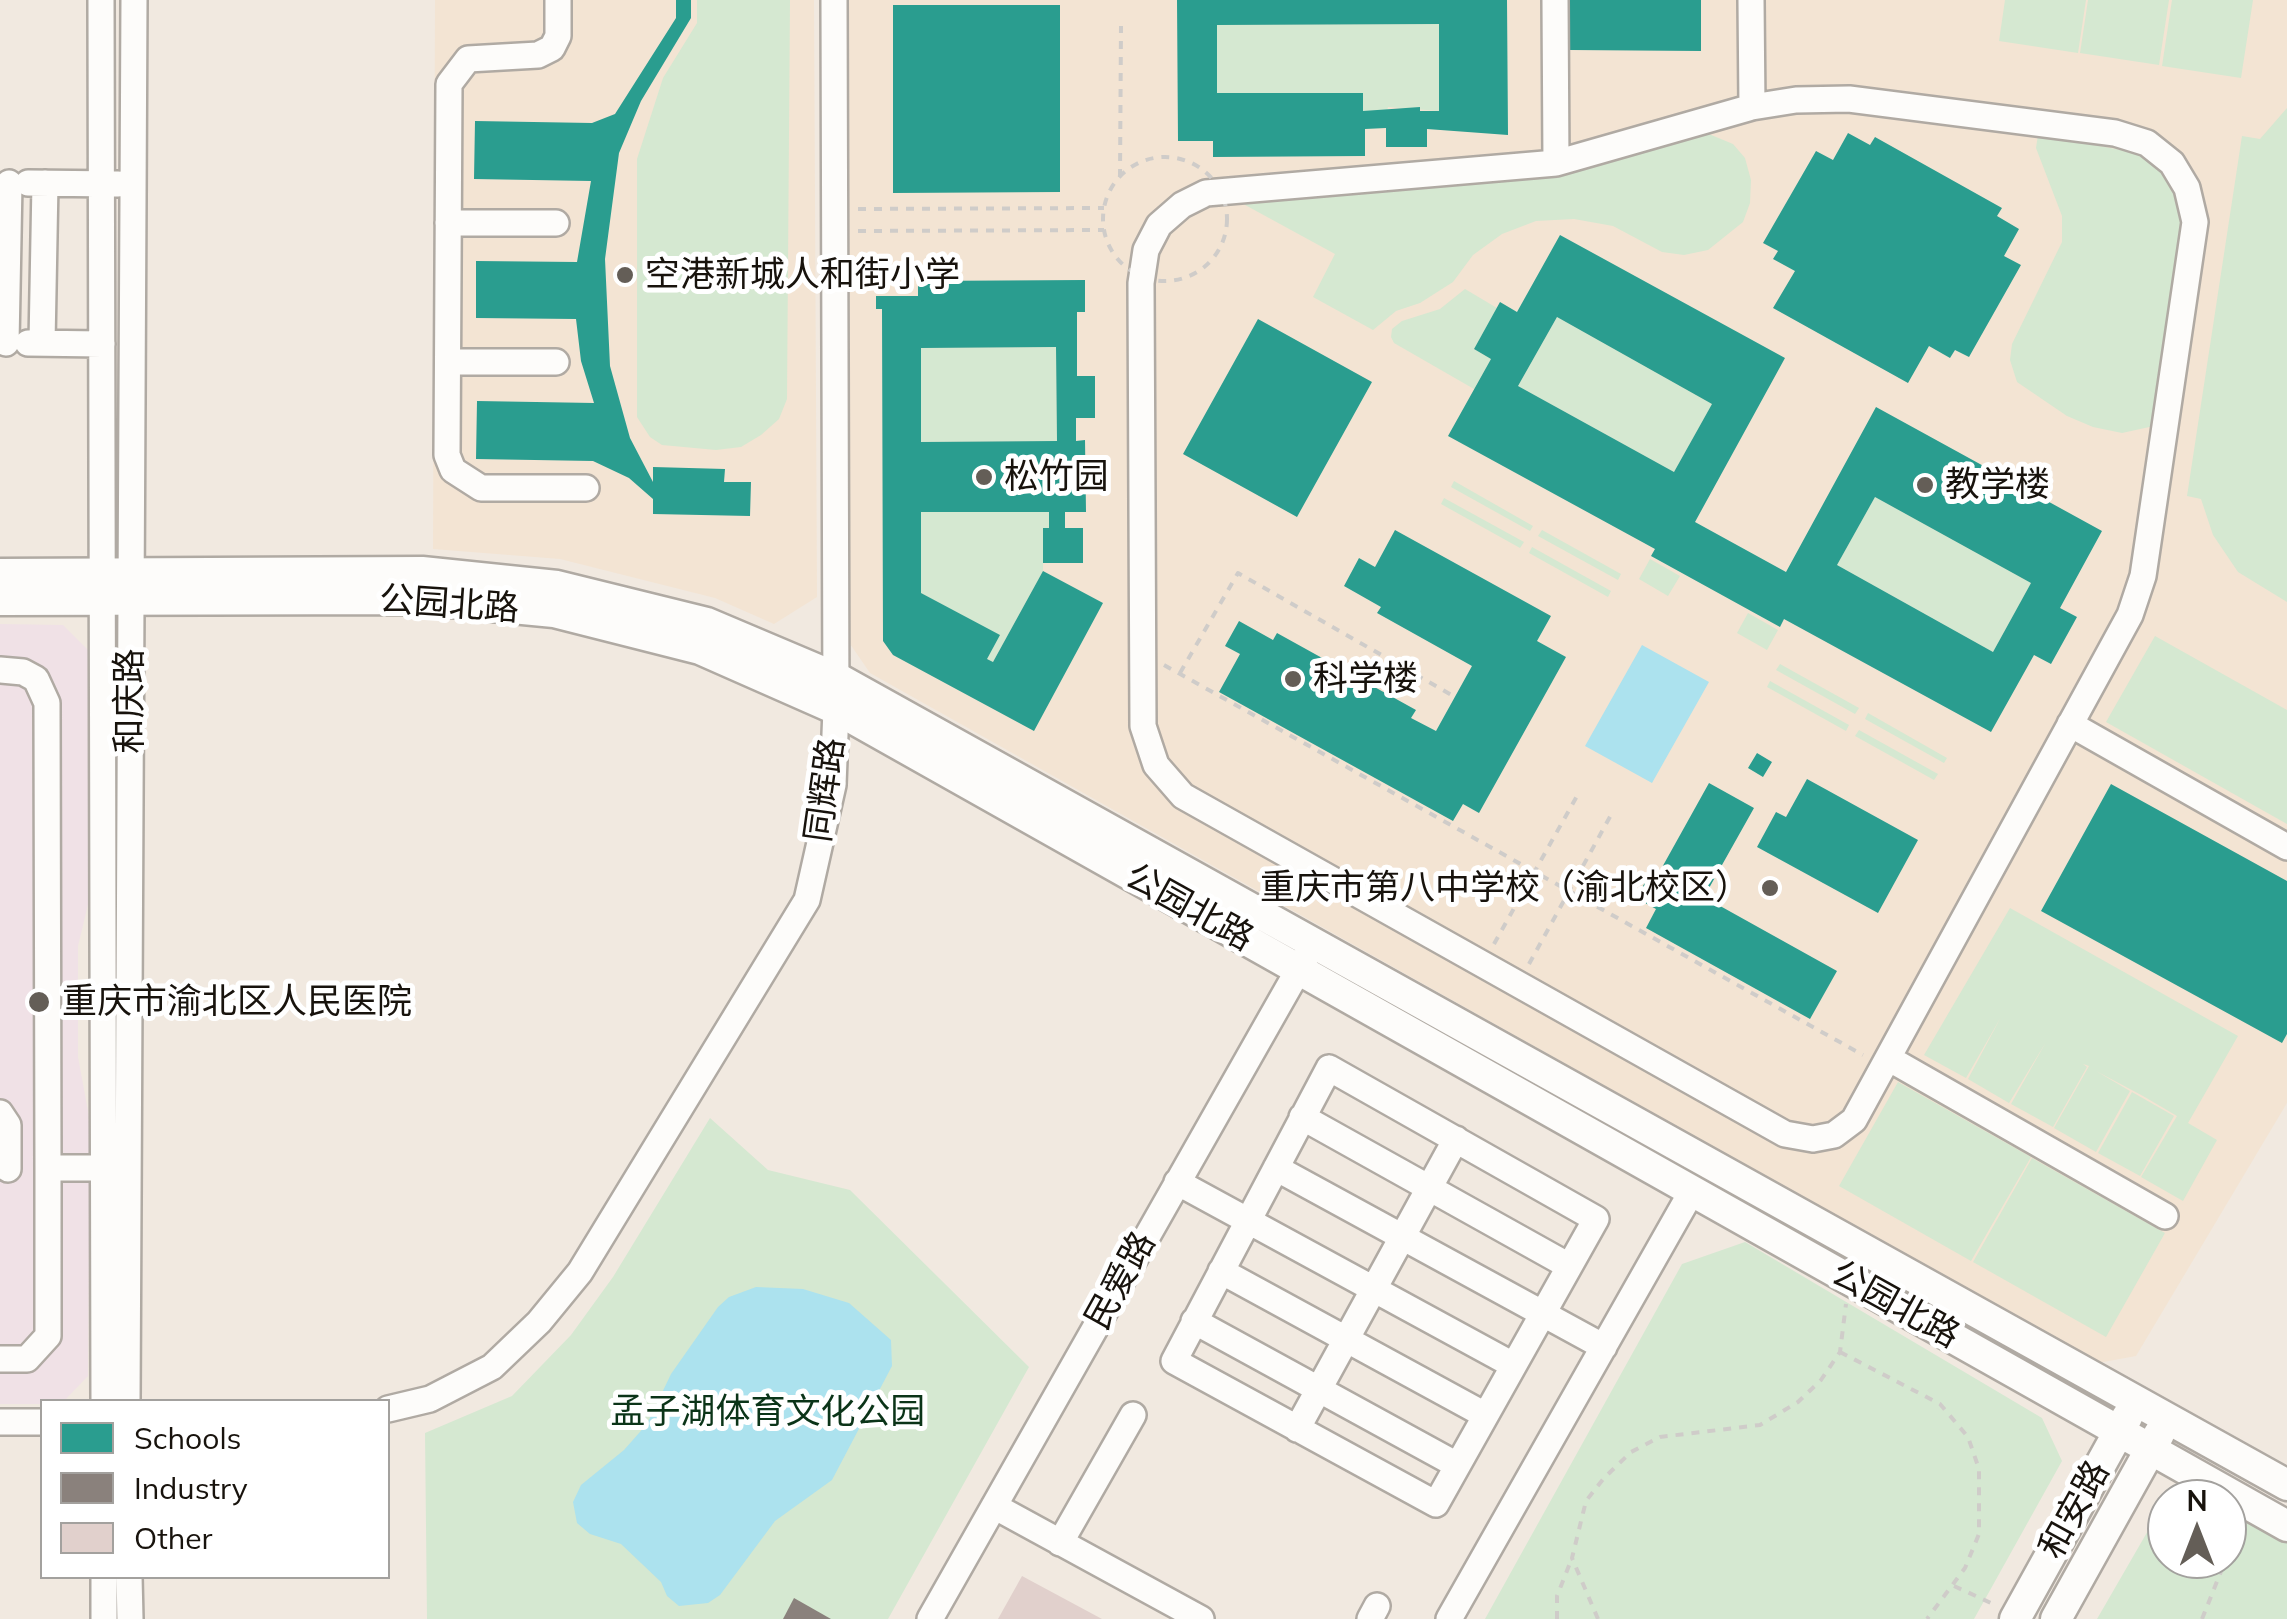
<!DOCTYPE html>
<html>
<head>
<meta charset="utf-8">
<style>
  body { margin:0 }
  #map { position:relative; width:2287px; height:1619px; overflow:hidden; background:#f1e9e0; font-family:Mulish,sans-serif }
  canvas { display:block }
  .legend { position:absolute; left:40px; top:1399px; width:350px; height:180px; box-sizing:border-box; background:#fff; border:2px solid #a3a19e; margin:0; padding:12px 18px; list-style:none; font-size:30px; color:#18130d }
  .legend li { display:flex; align-items:center; gap:20px; height:50px }
  .legend b { width:50px; border:2px solid #a3a19e }
  .north { position:absolute; left:2147px; top:1479px; width:100px; height:100px; box-sizing:border-box; background:#fff; border:2px solid #a3a19e; border-radius:50%; rotate:0deg; font-size:28px; font-weight:700; line-height:40px; text-align:center; color:#18130d }
  .north::after { content:''; display:block; margin:auto; width:35px; height:45px; background:#645e57; clip-path:polygon(50% 0,100% 100%,50% 72%,0 100%) }
</style>
</head>
<body>
<div id="map">
<canvas width="2287" height="1619"></canvas>
<ul class="legend">
<li><b style="height:28px;background:#2a9d8f"></b>Schools</li>
<li><b style="height:28px;background:#8a817c"></b>Industry</li>
<li><b style="height:28px;background:#e1d0cc"></b>Other</li>
</ul>
<div class="north">N</div>
</div>
<script>
const context = document.querySelector('canvas').getContext('2d');
context.lineJoin = 'round';
function fillPath(path, color) {
  context.fillStyle = color;
  context.fill(path, 'evenodd');
}
function shape(rows) {
  const path = new Path2D();
  for (const r of rows) {
    if (r.length === 3) {
      path.moveTo(r[0] + r[2], r[1]);
      path.arc(r[0], r[1], r[2], 0, 2 * Math.PI);
      continue;
    }
    path.moveTo(r[0], r[1]);
    for (let i = 2; i < r.length; i += 2) path.lineTo(r[i], r[i + 1]);
  }
  return path;
}
function trace(path, color, width, dash) {
  context.strokeStyle = color;
  context.lineWidth = width;
  context.lineCap = dash ? 'butt' : 'round';
  context.setLineDash(dash || []);
  context.stroke(path);
}
function label(font, color, halo, rows, align = 'center') {
  context.font = font + ' Mulish,"Noto Sans SC",sans-serif';
  context.lineWidth = 10;
  context.setLineDash([]);
  context.textBaseline = 'middle';
  context.strokeStyle = halo;
  context.fillStyle = color;
  for (const [text, x, y, turn = 0] of rows) {
    context.save();
    context.translate(x, y);
    context.rotate((+turn || 0) * Math.PI / 180);
    context.textAlign = isNaN(turn) ? turn : align;
    if (halo) context.strokeText(text, 0, 0);
    context.fillText(text, 0, 0);
    context.restore();
  }
}
const built = shape([
  [435,0,814,0,817,597,774,624,715,598,560,559,433,549],
  [847,0,2287,0,2287,1103,2136,1356,2098,1363,870,673,848,641]
]);
const medical = shape([
  [0,624,63,625,90,652,92,888,78,946,78,1057,90,1122,88,1376,64,1401,42,1404,0,1404]
]);
const green = shape([
  [697,0,790,0,787,399,779,419,761,435,741,447,716,450,662,445,650,437,637,417,637,159,663,78,697,23],
  [2005,0,2086,0,2078,53,1999,41],
  [2088,0,2169,0,2159,65,2080,53],
  [2172,0,2253,0,2241,78,2162,66],
  [1439,24,1439,111,1388,107,1387,111,1363,111,1362,93,1217,93,1217,25],
  [2287,108,2287,602,2238,572,2213,535,2201,499,2187,496,2242,136,2260,139],
  [1704,132,1733,144,1745,158,1751,180,1750,203,1743,222,1708,250,1684,255,1662,252,1613,226,1574,219,1536,221,1502,234,1473,255,1453,282,1420,303,1396,311,1373,330,1313,297,1335,254,1236,200,1560,172],
  [2038,135,2144,154,2165,170,2177,191,2184,225,2154,426,2122,433,2093,427,2067,416,2017,382,2010,360,2012,344,2062,242,2062,216,2036,148],
  [1465,289,1497,308,1474,349,1491,359,1474,389,1394,343,1391,337,1392,329,1402,321,1440,309],
  [1557,317,1712,404,1674,472,1518,386],
  [1056,347,1057,441,921,442,921,348],
  [1454,481,1533,526,1530,531,1451,487],
  [1875,497,2031,583,1993,652,1837,565],
  [1444,498,1524,542,1520,548,1441,504],
  [921,512,1049,512,1049,528,1043,528,1043,571,993,662,987,659,999,635,921,593],
  [1542,530,1621,574,1618,580,1538,536],
  [1532,547,1611,591,1608,597,1529,553],
  [1650,559,1680,576,1668,596,1639,579],
  [1748,613,1778,630,1767,650,1737,633],
  [2155,636,2287,710,2287,824,2106,722],
  [1780,664,1859,708,1855,714,1776,670],
  [1770,681,1849,725,1846,731,1767,687],
  [1868,713,1947,758,1944,763,1865,719],
  [1859,730,1938,774,1934,780,1855,736],
  [2010,908,2238,1036,2188,1123,2217,1140,2183,1201,2141,1177,2177,1116,2143,1096,2096,1071,2130,1091,2096,1152,2054,1128,2089,1066,2083,1064,2087,1067,2053,1127,2011,1104,2046,1042,2009,1103,1968,1079,2001,1017,1966,1078,1924,1055],
  [1898,1082,2031,1157,1971,1261,1839,1186],
  [2132,1092,2174,1116,2140,1176,2098,1153],
  [710,1118,768,1170,850,1190,1029,1367,888,1619,427,1619,425,1433,512,1396,571,1335,613,1277],
  [2032,1158,2165,1233,2106,1337,1973,1262],
  [1745,1242,2042,1418,2062,1461,1974,1619,1485,1619,1682,1264],
  [2164,1503,2167,1559,2227,1559,2227,1510,2287,1543,2287,1619,2097,1619]
]);
const water = shape([
  [1642,645,1709,682,1652,783,1585,746],
  [756,1287,803,1289,849,1303,891,1340,892,1366,832,1480,775,1521,720,1595,708,1603,679,1606,667,1596,661,1582,621,1544,590,1534,577,1523,573,1502,581,1485,624,1450,647,1424,671,1374,718,1307,729,1297]
]);
const schools = shape([
  [676,0,691,0,691,18,641,101,619,153,605,259,610,366,630,438,653,482,653,467,725,469,724,482,751,482,750,516,653,514,653,499,629,478,593,461,476,459,477,401,594,403,581,361,576,319,476,318,476,261,577,262,591,181,474,179,475,121,592,123,615,114,676,18],
  [1177,0,1507,0,1508,135,1427,129,1427,147,1386,147,1386,128,1365,129,1365,156,1213,157,1213,141,1178,141],
  [1439,24,1439,111,1420,111,1420,107,1363,111,1363,93,1217,93,1217,25],
  [1570,0,1701,0,1701,51,1570,50],
  [893,5,1060,5,1060,192,893,193],
  [1848,133,1870,145,1875,137,2002,208,1997,216,2019,229,2004,256,2021,265,1969,357,1955,350,1950,358,1929,346,1908,383,1773,308,1795,271,1773,259,1778,251,1763,243,1816,151,1833,160],
  [1560,235,1785,358,1695,522,1786,572,1876,407,2102,531,2060,608,2077,617,2051,664,2034,655,1991,732,1784,619,1780,627,1651,556,1655,549,1448,436,1491,359,1474,349,1500,302,1517,312],
  [1557,317,1712,404,1674,472,1518,386],
  [1875,497,2031,583,1993,652,1837,565],
  [1085,280,1085,312,1077,312,1077,376,1095,376,1095,418,1076,418,1076,441,1085,440,1086,512,1065,512,1065,528,1083,528,1083,563,1043,563,1043,528,1049,528,1049,512,921,512,921,593,1000,635,987,659,993,662,1043,571,1103,603,1034,731,893,655,883,641,882,309,876,309,876,296,918,296,918,281],
  [1056,347,1057,441,921,442,921,348],
  [1258,319,1372,382,1297,517,1183,454],
  [1395,530,1551,616,1537,641,1566,657,1479,813,1463,804,1453,821,1219,692,1240,654,1225,646,1239,621,1273,640,1277,633,1416,710,1411,718,1436,731,1472,666,1377,613,1381,607,1344,586,1359,558,1375,567],
  [1757,753,1772,762,1763,777,1748,768],
  [1807,779,1918,840,1878,913,1757,847,1776,812,1786,817],
  [1709,783,1754,808,1704,897,1837,971,1810,1019,1646,928,1656,909,1636,898,1654,867,1660,871],
  [2111,784,2287,881,2287,1034,2282,1043,2041,911]
]);
const industry = shape([
  [794,1598,831,1619,783,1619]
]);
const building = shape([
  [1022,1576,1102,1619,998,1619]
]);
const path = shape([
  [1165,219,62],
  [1120,177,1121,26],
  [858,209,1104,208],
  [858,231,1104,230],
  [1164,665,1863,1055],
  [1180,673,1238,573,1455,697],
  [1494,944,1577,796],
  [1529,964,1611,815],
  [1840,1352,1940,1404,1968,1437,1979,1469,1979,1534,1965,1568,1927,1619],
  [2227,1557,2241,1528],
  [1954,1586,1991,1603],
  [1557,1619,1557,1596,1572,1558],
  [1598,1619,1572,1558,1586,1501,1604,1478,1631,1452,1660,1437,1760,1425,1798,1402,1821,1380,1840,1352,1846,1304],
  [2202,1619,2226,1559]
]);
const minor = shape([
  [101,0,104,1402],
  [558,0,558,36,552,48,538,55,468,59,449,84,447,455,453,470,481,488,586,488],
  [1555,0,1556,163],
  [1751,0,1752,107],
  [1849,99,2115,133,2147,143,2172,163,2187,188,2195,222,2143,576,2130,615,1854,1120,1834,1135,1813,1139,1785,1134,1183,796,1156,765,1143,726,1141,283,1146,250,1159,225,1182,205,1206,193,1556,163,1752,107,1796,100,1849,99],
  [28,183,118,184],
  [448,223,556,223],
  [6,343,9,183],
  [28,343,102,344],
  [42,343,45,183],
  [448,362,556,362],
  [0,670,23,672,36,679,47,703,48,1168,48,1336,27,1359,0,1359],
  [2070,724,2287,847],
  [1888,1058,2165,1216],
  [1329,1068,1596,1219,1436,1504,1174,1361,1329,1068],
  [0,1113,8,1125,8,1169],
  [1302,1117,1569,1266],
  [48,1168,118,1168],
  [1276,1168,1604,1347],
  [1177,1182,1513,1365],
  [1221,1271,1485,1415],
  [1194,1321,1457,1465],
  [127,1402,134,0],
  [388,1409,430,1399,492,1367,539,1322,580,1272,807,900,833,785,836,709,834,0],
  [0,1422,42,1422],
  [1297,1429,1456,1139],
  [994,1506,1201,1619],
  [1060,1543,1133,1415],
  [104,1576,104,1619],
  [129,1576,130,1619],
  [930,1619,1308,953],
  [1370,1619,1377,1606],
  [1449,1619,1692,1191]
]);
const major = shape([
  [0,574,422,572,557,586,707,623,837,678,2287,1485],
  [0,600,419,599,554,612,700,649,836,709,2287,1526],
  [2015,1619,2127,1417],
  [2056,1619,2159,1434]
]);
const markers = [
  [625,275,10,"#645e57"],
  [984,477,10,"#645e57"],
  [1925,485,10,"#645e57"],
  [1293,679,10,"#645e57"],
  [1770,888,10,"#645e57"],
  [39,1002,12,"#645e57"]
];
const poiNames = [
  ["空港新城人和街小学",645,275],
  ["松竹园",1004,477],
  ["教学楼",1945,485],
  ["科学楼",1313,679],
  ["重庆市第八中学校（渝北校区）",1750,888,"right"],
  ["重庆市渝北区人民医院",62,1002]
];
const streetNames = [
  ["公园北路",449,605,4],
  ["和庆路",130,701,-90],
  ["同辉路",826,790,-82],
  ["公园北路",1189,908,29],
  ["民爱路",1121,1281,-61],
  ["公园北路",1895,1305,29],
  ["和安路",2075,1510,-61]
];
const parkNames = [
  ["孟子湖体育文化公园",768,1412]
];
fillPath(built, '#f3e4d3');
fillPath(medical, '#f0e1e6');
fillPath(green, '#d5e8d1');
fillPath(water, '#ace2ee');
fillPath(schools, '#2a9d8f');
fillPath(industry, '#8a817c');
fillPath(building, '#e1d0cc');
trace(minor, '#b0aaa3', 30);
trace(major, '#b0aaa3', 35);
trace(path, '#cfccc9', 4, [8, 8]);
trace(minor, '#fdfcfa', 25);
trace(major, '#fdfcfa', 30);
for (const [x, y, r, color] of markers) {
  const dot = new Path2D();
  dot.arc(x, y, r, 0, 2 * Math.PI);
  context.fillStyle = color;
  context.fill(dot);
  trace(dot, '#fff', 4);
}
label('35px', '#18130d', '#fff', poiNames, 'left');
label('35px', '#18130d', '#fff', streetNames);
label('35px', '#0b3418', '#fff', parkNames);
</script>
</body>
</html>
